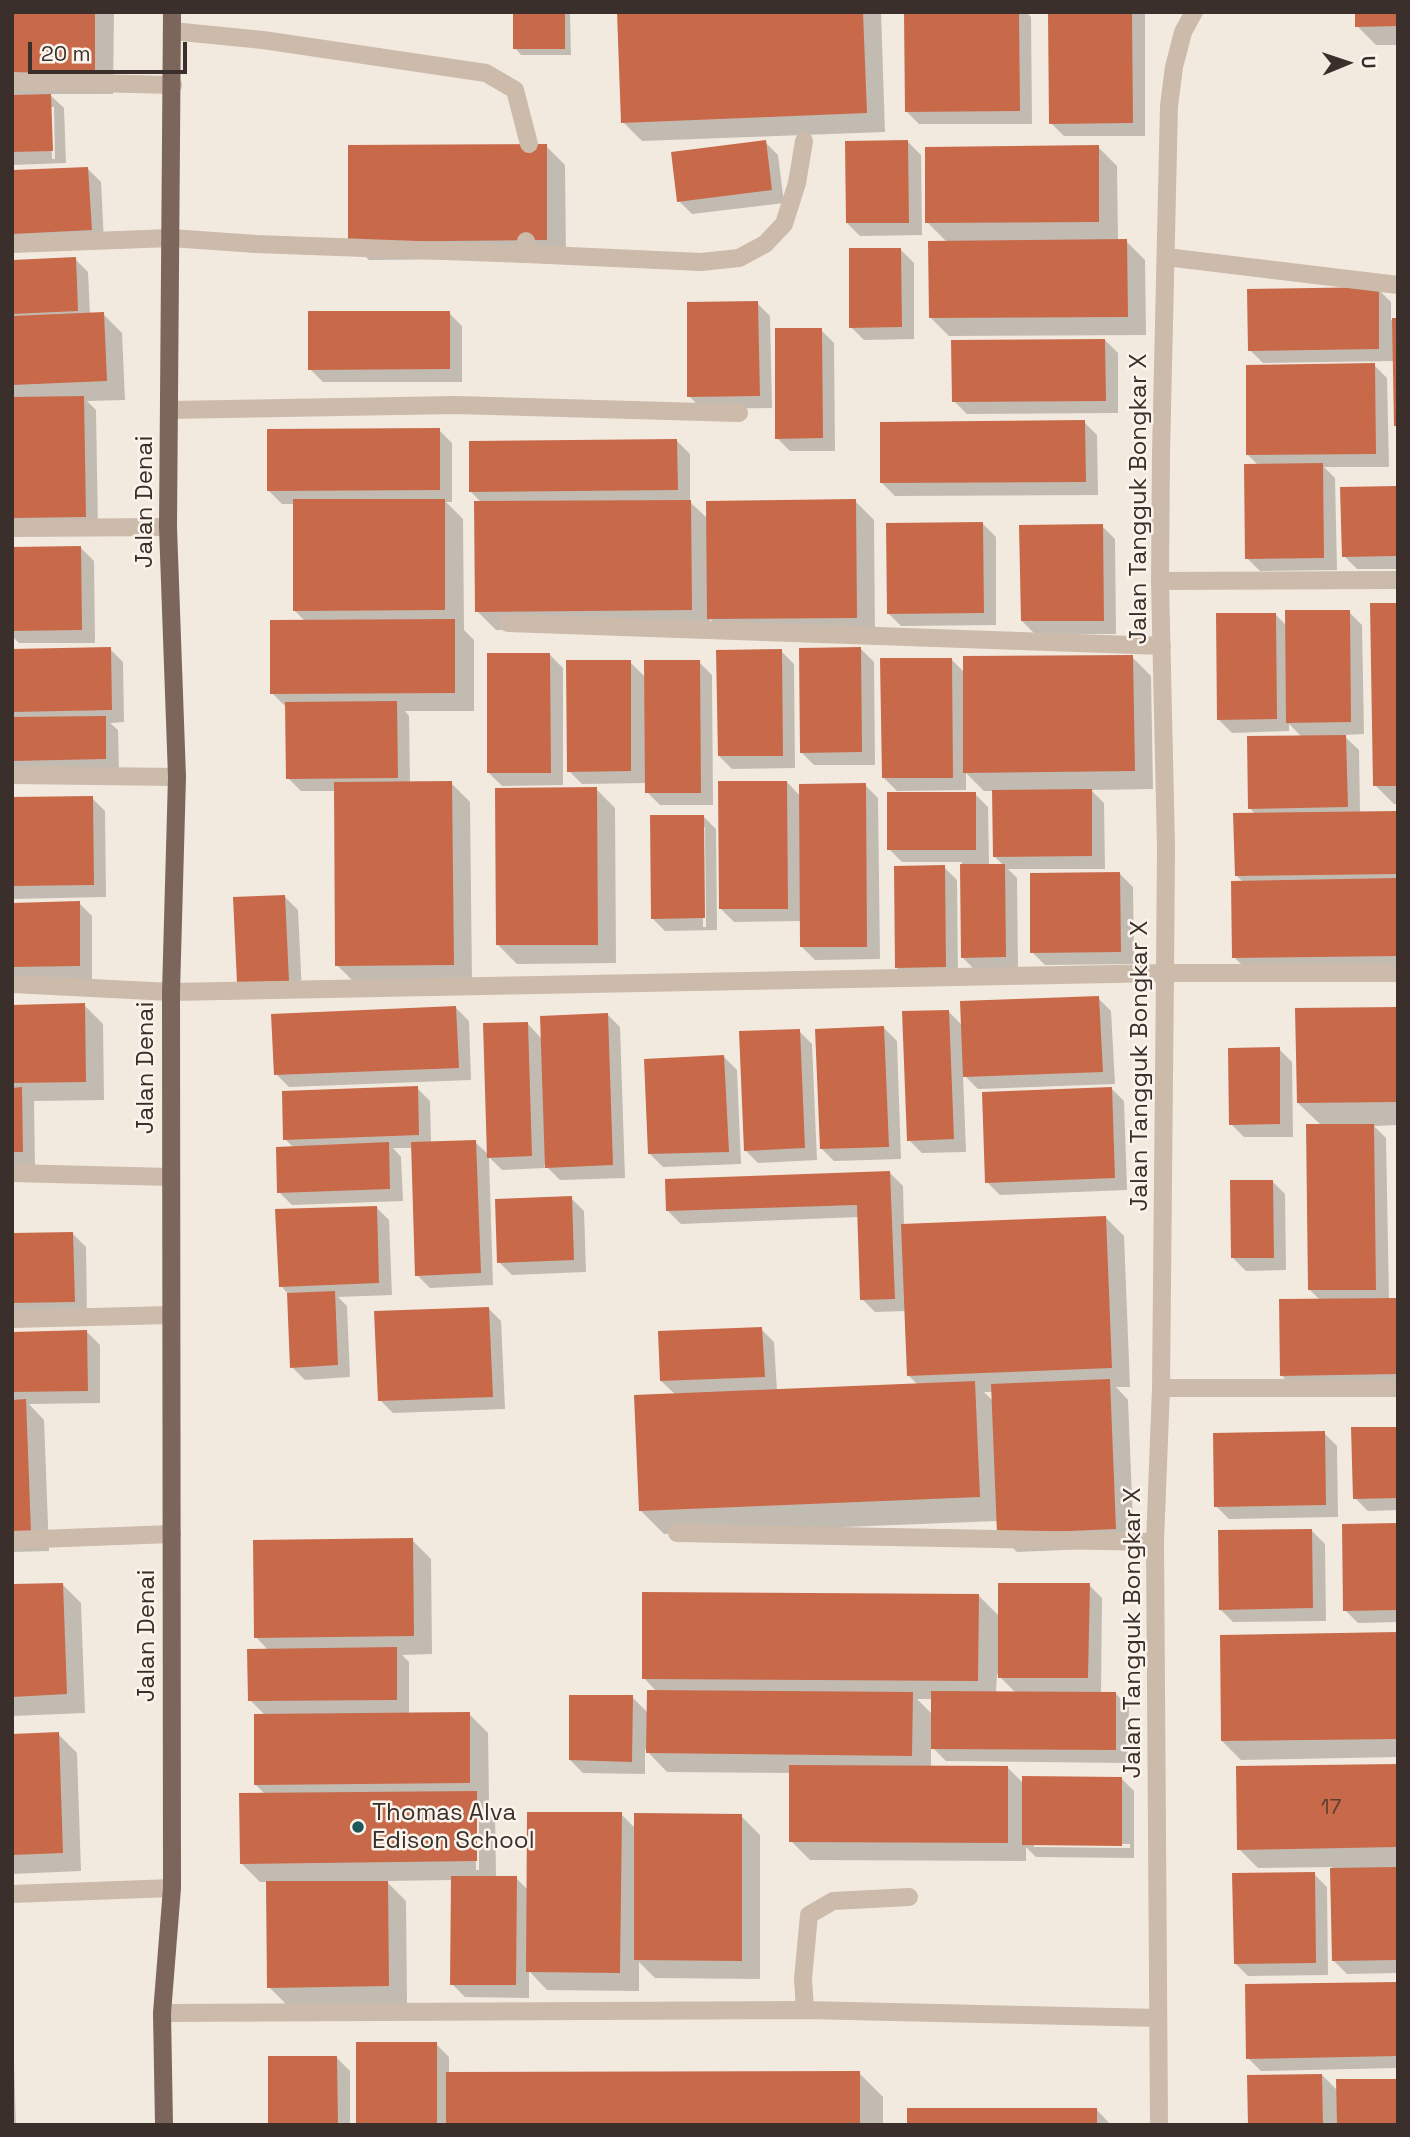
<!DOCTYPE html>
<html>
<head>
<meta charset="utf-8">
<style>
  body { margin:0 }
  #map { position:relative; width:1410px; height:2137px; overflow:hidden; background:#f3eadf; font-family:"Space Grotesk",sans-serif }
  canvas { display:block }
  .frame { position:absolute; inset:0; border:14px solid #3a2f2a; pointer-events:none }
  .north { position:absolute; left:1312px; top:28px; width:70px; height:70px; -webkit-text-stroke:5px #fbf4ec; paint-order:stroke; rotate:88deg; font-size:19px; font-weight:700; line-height:28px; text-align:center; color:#3a2f2a }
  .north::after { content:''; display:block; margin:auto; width:24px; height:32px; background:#3a2f2a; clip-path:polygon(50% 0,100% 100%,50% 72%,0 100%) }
  .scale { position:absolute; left:28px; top:42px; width:159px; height:32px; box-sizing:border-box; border:4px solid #3a2f2a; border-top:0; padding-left:9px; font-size:21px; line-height:24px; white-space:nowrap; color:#3a2f2a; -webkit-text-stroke:5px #fbf4ec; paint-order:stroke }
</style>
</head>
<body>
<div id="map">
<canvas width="1410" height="2137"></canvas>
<div class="frame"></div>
<div class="north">U</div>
<div class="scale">20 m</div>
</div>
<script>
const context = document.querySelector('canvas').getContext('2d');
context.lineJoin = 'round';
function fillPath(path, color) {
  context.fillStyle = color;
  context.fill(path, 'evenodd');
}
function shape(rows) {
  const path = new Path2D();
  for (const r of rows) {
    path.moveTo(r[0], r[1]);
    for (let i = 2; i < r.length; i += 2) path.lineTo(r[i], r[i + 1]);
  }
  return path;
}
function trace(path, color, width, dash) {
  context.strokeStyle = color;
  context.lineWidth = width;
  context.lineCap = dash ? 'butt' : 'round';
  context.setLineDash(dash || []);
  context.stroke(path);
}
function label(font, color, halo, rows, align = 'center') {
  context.font = font + ' "Space Grotesk",sans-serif';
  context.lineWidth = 5;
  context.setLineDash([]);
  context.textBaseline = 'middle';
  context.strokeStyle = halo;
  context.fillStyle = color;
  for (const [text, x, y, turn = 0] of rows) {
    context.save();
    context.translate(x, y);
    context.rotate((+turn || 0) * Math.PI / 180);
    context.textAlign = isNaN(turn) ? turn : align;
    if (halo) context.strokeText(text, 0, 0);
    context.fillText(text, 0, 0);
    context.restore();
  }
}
const shadow = shape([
  [12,12,114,12,113,94,49,94,64,108,66,163,12,165],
  [50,107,54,107,55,159,52,159],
  [515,12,570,12,571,55,521,55,515,48],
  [619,12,881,12,885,132,642,141,623,122],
  [905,12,1026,12,1031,17,1032,124,919,124,906,111],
  [1050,12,1145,14,1145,136,1064,136,1051,123],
  [1398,12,1398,45,1376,45,1357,26],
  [765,142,778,155,784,203,692,214,679,201],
  [908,142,921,155,922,235,860,236,847,223],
  [546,146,565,165,566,258,369,260,350,241],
  [1098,147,1117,166,1118,241,1126,241,1145,260,1146,335,949,336,930,317,947,242,927,222],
  [88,169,101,182,104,242,12,246,12,172],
  [901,250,914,263,914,339,864,340,851,327],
  [75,259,88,272,90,315,103,314,122,333,125,400,87,401,96,410,98,530,12,531,12,262],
  [1378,289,1391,302,1391,320,1398,320,1398,428,1396,426,1395,361,1263,363,1250,350],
  [757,303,770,316,772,408,702,409,689,396],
  [449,313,462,326,462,382,323,382,310,369],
  [821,330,834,343,835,451,790,451,777,438],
  [1105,340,1118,353,1118,413,967,414,954,401],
  [1374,365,1387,378,1389,467,1324,467,1335,478,1337,570,1260,571,1247,558,1259,466,1248,455],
  [1084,422,1097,435,1098,495,895,496,882,483],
  [439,430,452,443,452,502,446,502,463,519,464,630,474,640,474,711,405,711,409,716,410,783,451,783,470,802,472,983,356,984,337,965,335,791,301,791,288,778,287,708,272,693,306,622,295,611,295,504,282,504,269,491],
  [677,441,690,454,690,502,708,519,855,501,874,520,875,637,728,637,710,619,710,628,496,630,477,611,482,503,471,492],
  [1398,488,1398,569,1357,569,1344,556],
  [983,524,996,537,996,625,901,626,888,613],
  [1102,526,1115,539,1116,634,1035,634,1022,621],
  [81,548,94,561,95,643,19,643,12,636,12,549],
  [1398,604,1398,804,1394,804,1375,785],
  [1349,612,1362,625,1364,734,1343,735,1359,750,1360,813,1398,812,1398,975,1253,976,1234,957,1243,882,1236,875,1256,815,1250,808,1303,738,1289,724,1289,731,1232,733,1219,720,1275,614,1287,626],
  [110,649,123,662,124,722,110,723,118,730,119,771,12,773,12,651],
  [861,649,874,662,875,765,814,765,801,752],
  [781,651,794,664,795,768,732,769,719,756],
  [550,655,563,668,563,785,502,786,489,773],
  [1132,657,1151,676,1153,789,1091,790,1104,803,1105,869,1008,869,1017,878,1018,969,975,970,962,957,962,862,902,862,889,849,975,794,988,807,989,865,1003,865,994,856,994,791,984,791,966,773,966,790,897,791,884,778,951,659,964,672],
  [630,662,646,678,699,662,712,675,713,805,660,805,647,792,647,783,582,784,569,771],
  [787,782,801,797,865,785,878,798,880,959,815,960,802,947,802,921,734,922,721,909],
  [596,789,615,808,616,963,517,964,498,945],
  [92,798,105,811,106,897,12,899,12,799],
  [703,816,716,829,717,930,665,931,652,918],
  [702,827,705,827,706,927,703,927],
  [944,867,957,880,958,979,909,980,896,967],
  [1120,874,1133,887,1134,964,1045,965,1032,952],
  [285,897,298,910,302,993,252,995],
  [79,903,92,916,92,979,12,979,12,904],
  [1098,998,1111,1011,1115,1084,978,1089,963,1074,966,1152,922,1153,909,1140,948,1011,962,1025],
  [84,1005,103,1024,104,1100,34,1101,35,1165,12,1165,12,1007],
  [456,1008,469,1021,471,1080,289,1087,276,1074],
  [1398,1009,1398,1125,1374,1126,1386,1138,1389,1300,1398,1299,1398,1393,1300,1394,1281,1375,1321,1301,1310,1290,1322,1126,1298,1103],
  [607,1014,620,1027,625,1178,560,1180,544,1164,545,1168,502,1170,489,1157,493,1285,430,1288,417,1275,413,1148,393,1148,401,1157,403,1201,292,1205,279,1192,294,1148,285,1139,417,1088,430,1101,431,1143,475,1142,489,1155,527,1023,542,1039],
  [884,1028,897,1041,901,1159,834,1161,821,1148],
  [799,1031,812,1044,817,1160,758,1163,745,1150],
  [1279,1049,1292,1062,1293,1137,1244,1137,1231,1124],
  [724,1057,737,1070,741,1164,663,1167,650,1154],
  [1111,1088,1124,1101,1127,1190,1000,1195,987,1182],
  [890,1173,903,1186,904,1225,1105,1217,1124,1236,1130,1387,1116,1387,1128,1400,1134,1547,1017,1552,998,1533,998,1521,664,1534,640,1510,676,1395,661,1381,761,1329,774,1342,777,1391,918,1385,909,1376,906,1311,875,1312,862,1299,859,1217,681,1224,668,1211],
  [984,1392,993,1392,993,1401],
  [1272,1181,1285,1194,1286,1270,1246,1271,1233,1258],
  [571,1198,584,1211,586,1272,512,1275,499,1262],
  [376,1207,389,1220,392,1295,338,1297,347,1306,350,1377,305,1380,292,1367,289,1295,281,1286],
  [73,1234,86,1247,87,1315,12,1316,12,1235],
  [488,1308,501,1321,505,1409,393,1413,380,1400],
  [87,1332,100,1345,100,1403,29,1404,44,1420,49,1551,12,1552,12,1333],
  [1398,1428,1398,1510,1368,1511,1355,1498],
  [1324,1433,1337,1446,1338,1517,1229,1519,1216,1506],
  [1398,1524,1398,1622,1358,1623,1345,1610],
  [1312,1531,1325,1544,1326,1621,1233,1622,1220,1609],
  [412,1540,431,1559,432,1654,402,1655,409,1662,409,1715,469,1714,488,1733,489,1802,485,1802,495,1812,496,1878,516,1878,528,1890,621,1814,636,1829,741,1816,760,1835,760,1979,655,1978,639,1962,639,1991,547,1990,529,1971,529,1998,465,1997,452,1984,452,1880,386,1881,406,1901,407,2005,288,2006,269,1987,268,1882,260,1882,241,1863,266,1795,255,1784,265,1715,250,1700,269,1651,256,1637],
  [475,1810,479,1810,479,1870,476,1870],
  [62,1584,81,1603,85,1713,12,1716,12,1586],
  [1089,1585,1102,1598,1101,1694,1116,1694,1129,1707,1128,1763,946,1761,931,1746,931,1768,1008,1768,1024,1784,1121,1778,1134,1791,1134,1858,1036,1857,1026,1847,1026,1861,810,1860,791,1841,791,1773,667,1772,645,1749,645,1774,583,1773,570,1760,632,1697,648,1713,657,1692,644,1678,979,1596,1000,1617],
  [997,1674,1016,1693,996,1693],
  [917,1699,932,1699,932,1714],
  [1034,1843,1130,1844,1130,1848,1034,1847],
  [1398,1634,1398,1757,1241,1760,1222,1741],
  [58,1734,77,1753,81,1871,12,1874,12,1735],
  [1398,1765,1398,1973,1347,1974,1334,1961,1332,1867,1258,1868,1239,1849],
  [1314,1874,1327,1887,1328,1975,1248,1976,1235,1963],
  [1398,1984,1398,2068,1261,2071,1248,2058],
  [12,2031,13,2032,16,2125,12,2125],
  [436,2044,449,2057,449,2074,859,2073,883,2097,883,2125,358,2125],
  [337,2058,350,2071,350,2125,270,2125],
  [1322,2075,1338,2091,1398,2125,1250,2125],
  [1097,2110,1111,2125,909,2125]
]);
const building = shape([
  [12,12,95,12,95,76,12,76],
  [513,12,565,12,565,49,513,49],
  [617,12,863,12,867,113,621,123],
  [904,12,1019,12,1020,111,905,112],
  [1048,12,1132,12,1133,123,1049,124],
  [1355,12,1398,12,1398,26,1355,27],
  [51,94,53,151,12,152,12,95],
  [766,140,772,190,677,202,671,152],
  [908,140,909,223,846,223,845,141],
  [547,144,547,240,348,242,348,145],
  [1099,145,1099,222,925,223,925,147],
  [88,167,92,230,12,234,12,170],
  [1127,239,1128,317,929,318,928,241],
  [849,248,901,248,902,327,849,328],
  [76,257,78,311,12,314,12,260],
  [1379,287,1379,349,1248,351,1247,289],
  [758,301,760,396,687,397,687,302],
  [308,311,450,311,450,369,308,370],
  [104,312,107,381,12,385,12,316],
  [1392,318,1398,318,1398,426,1394,426],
  [775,328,822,328,823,438,775,439],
  [1105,339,1106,401,952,402,951,340],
  [1375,363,1376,454,1246,455,1246,365],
  [84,396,86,517,12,518,12,397],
  [1085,420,1086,482,880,483,880,422],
  [440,428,440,490,267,491,267,429],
  [677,439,678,490,469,492,469,441],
  [1323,463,1324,558,1245,559,1244,464],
  [1398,486,1398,556,1342,557,1340,487],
  [293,499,445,499,445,610,293,611],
  [856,499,857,618,707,619,706,501],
  [691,500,692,610,475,612,474,501],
  [983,522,984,613,887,614,886,523],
  [1103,524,1104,621,1021,621,1019,525],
  [81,546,82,630,12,631,12,547],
  [1370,603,1398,603,1398,786,1373,786],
  [1285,610,1350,610,1351,722,1286,723],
  [1216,613,1276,613,1277,719,1217,720],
  [455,619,455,693,270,694,270,620],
  [111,647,112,710,12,712,12,649],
  [861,647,862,752,800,753,799,648],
  [782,649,783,756,718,756,716,650],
  [487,653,550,653,551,773,487,773],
  [1133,655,1135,771,963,773,963,656],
  [880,658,952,658,953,778,882,778],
  [566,660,631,660,631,771,567,772],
  [644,660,700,660,701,793,645,793],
  [397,701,398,778,286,779,285,702],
  [106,716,106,759,12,761,12,717],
  [1346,735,1348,807,1248,809,1247,736],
  [452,781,454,965,335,966,334,782],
  [718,781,787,781,788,909,719,909],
  [866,783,867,947,800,947,799,784],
  [597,787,598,945,496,945,495,788],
  [1092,789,1092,856,993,857,992,790],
  [887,792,976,792,976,850,887,850],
  [93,796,94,885,12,886,12,797],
  [1398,811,1398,874,1235,876,1233,813],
  [650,815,704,815,705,918,651,919],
  [960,864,1005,864,1006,957,961,958],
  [945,865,946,967,895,968,894,866],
  [1120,872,1121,952,1030,953,1030,873],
  [1398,878,1398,956,1232,958,1231,881],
  [285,895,289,981,237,983,233,897],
  [80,901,80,966,12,967,12,903],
  [1099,996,1103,1072,963,1077,960,1001],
  [85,1003,86,1082,12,1083,12,1005],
  [456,1006,459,1068,274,1075,271,1014],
  [1398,1007,1398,1102,1297,1103,1295,1008],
  [949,1010,954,1139,907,1141,902,1011],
  [608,1013,613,1165,545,1168,540,1016],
  [528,1022,532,1156,487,1158,483,1023],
  [884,1026,889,1147,820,1149,815,1029],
  [800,1029,805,1148,744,1151,739,1031],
  [1280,1047,1280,1124,1229,1125,1228,1048],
  [724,1055,729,1152,648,1154,644,1059],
  [418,1086,419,1135,283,1140,282,1091],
  [22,1087,23,1152,12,1152,12,1088],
  [1112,1087,1115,1178,985,1183,982,1092],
  [1306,1124,1374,1124,1376,1290,1308,1290],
  [476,1140,481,1273,415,1276,411,1142],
  [389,1142,390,1189,277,1193,276,1147],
  [890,1171,895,1299,860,1300,857,1205,666,1211,665,1179],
  [1230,1180,1273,1180,1274,1258,1231,1258],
  [572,1196,574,1260,497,1263,495,1199],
  [377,1206,379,1283,279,1287,275,1209],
  [1106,1216,1112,1368,907,1376,901,1224],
  [73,1232,75,1302,12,1303,12,1233],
  [335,1291,338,1365,290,1368,287,1293],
  [1398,1298,1398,1374,1280,1376,1279,1299],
  [489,1307,493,1397,378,1401,374,1311],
  [762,1327,765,1377,660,1381,658,1331],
  [87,1330,88,1391,12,1392,12,1332],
  [1110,1379,1116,1529,997,1534,991,1384],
  [975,1381,980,1497,639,1511,634,1395],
  [26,1399,31,1532,12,1533,12,1400],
  [1351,1427,1398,1427,1398,1498,1353,1499],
  [1325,1431,1326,1505,1214,1507,1213,1433],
  [1398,1523,1398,1610,1343,1611,1342,1524],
  [1312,1529,1313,1608,1219,1610,1218,1530],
  [413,1538,414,1636,254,1638,253,1540],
  [63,1583,67,1694,12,1697,12,1584],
  [998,1583,1090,1583,1088,1678,998,1678],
  [642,1592,979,1594,978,1681,642,1679],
  [1398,1632,1398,1739,1221,1741,1220,1635],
  [397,1647,397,1700,248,1701,247,1649],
  [647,1690,913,1692,912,1756,646,1753],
  [931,1691,1116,1692,1116,1750,931,1749],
  [569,1695,633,1695,632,1762,569,1760],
  [470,1712,470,1783,254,1785,254,1714],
  [59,1732,63,1853,12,1855,12,1734],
  [1398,1764,1398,1847,1237,1850,1236,1766],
  [789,1765,1008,1766,1008,1843,789,1842],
  [1022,1776,1122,1777,1122,1846,1022,1845],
  [477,1791,477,1861,240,1864,239,1793],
  [527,1812,622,1812,620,1973,526,1972],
  [634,1813,742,1814,742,1961,634,1960],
  [1398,1867,1398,1960,1332,1961,1330,1868],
  [1315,1872,1316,1963,1234,1964,1232,1873],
  [451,1876,517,1876,516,1985,450,1985],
  [266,1881,388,1881,389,1986,267,1988],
  [1398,1982,1398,2056,1246,2059,1245,1984],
  [356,2042,437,2042,437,2125,356,2125],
  [268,2056,337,2056,338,2125,268,2125],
  [860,2071,860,2125,446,2125,446,2072],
  [1322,2074,1323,2125,1248,2125,1247,2075],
  [1336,2079,1398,2079,1398,2125,1337,2125],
  [907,2108,1097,2108,1097,2125,907,2125]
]);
const service = shape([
  [172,31,263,40,486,73,515,90,529,144],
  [171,238,256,244,526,254,526,241],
  [526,254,701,262,739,258,765,244,784,224,797,183,804,141],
  [677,1533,1155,1542],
  [805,2010,803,1979,809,1915,833,1901,909,1897]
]);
const minor = shape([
  [12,81,173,85],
  [12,244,171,238],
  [1166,257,1398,285],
  [169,410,456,405,739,413],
  [12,528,168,527],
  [1160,581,1398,580],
  [508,623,1162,646],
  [12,775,177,777],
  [12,984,171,992,1165,973,1398,973],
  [12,1173,171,1177],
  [12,1319,171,1315],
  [1161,1388,1398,1388],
  [12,1540,172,1534],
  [12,1894,172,1888],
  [162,2013,805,2010,1158,2018],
  [1159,2125,1155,1542,1161,1388,1165,973,1166,847,1160,581,1161,453,1169,106,1174,67,1183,32,1194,12]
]);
const primary = shape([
  [164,2125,162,2013,172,1888,171,992,177,777,168,527,172,12]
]);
const markers = [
  [358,1827,7,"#1e585d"]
];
const numberNames = [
  ["17",1331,1808]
];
const streetNames = [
  ["Jalan Tangguk Bongkar X",1139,499,-90],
  ["Jalan Denai",145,502,-90],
  ["Jalan Tangguk Bongkar X",1140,1066,-90],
  ["Jalan Denai",146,1068,-90],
  ["Jalan Tangguk Bongkar X",1133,1633,-90],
  ["Jalan Denai",147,1636,-90]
];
const poiNames = [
  ["Thomas Alva",372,1813],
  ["Edison School",372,1841]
];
fillPath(shadow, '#0003');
fillPath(building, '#c86949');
trace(service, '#ccbaaa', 18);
trace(minor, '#ccbaaa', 18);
trace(primary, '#7c665b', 18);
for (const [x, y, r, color] of markers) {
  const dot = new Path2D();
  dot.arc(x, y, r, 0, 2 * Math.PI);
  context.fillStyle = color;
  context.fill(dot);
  trace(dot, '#fbf4ec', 2.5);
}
label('21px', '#5e3e32', null, numberNames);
label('24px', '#3a2f2a', '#fbf4ec', streetNames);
label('24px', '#3a2f2a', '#fbf4ec', poiNames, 'left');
</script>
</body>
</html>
